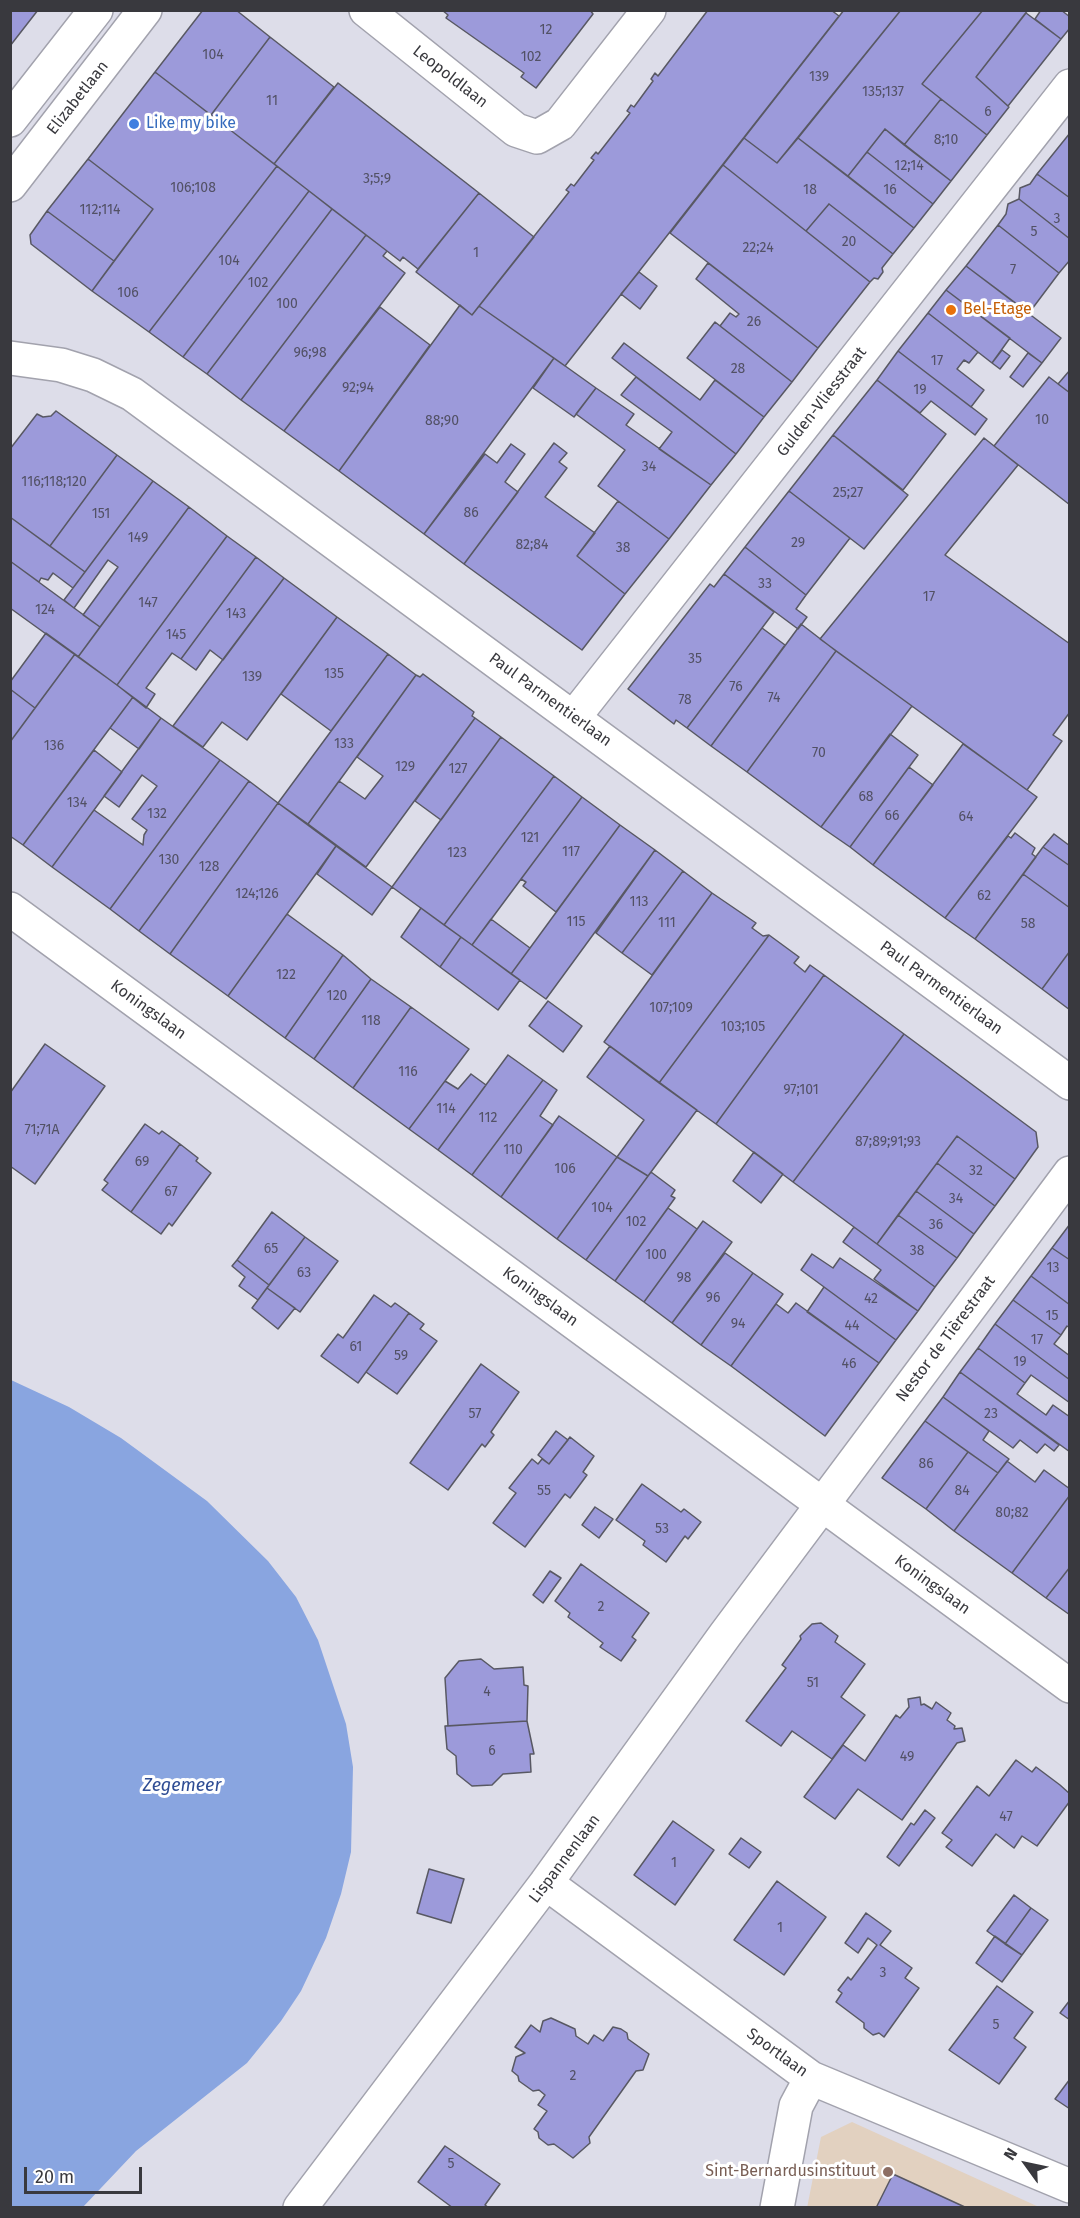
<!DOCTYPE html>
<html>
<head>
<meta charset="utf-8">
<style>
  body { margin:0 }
  #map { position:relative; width:1080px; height:2218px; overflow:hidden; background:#dddde9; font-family:"Fira Sans",sans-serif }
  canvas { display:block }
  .frame { position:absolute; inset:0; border:12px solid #39393e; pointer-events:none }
  .north { position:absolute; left:996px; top:2134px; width:60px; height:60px; -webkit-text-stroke:4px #fff; paint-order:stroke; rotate:303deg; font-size:16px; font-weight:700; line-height:24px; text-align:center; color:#39393e }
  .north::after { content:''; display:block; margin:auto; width:21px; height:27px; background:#39393e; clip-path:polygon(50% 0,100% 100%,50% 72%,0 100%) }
  .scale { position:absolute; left:24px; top:2167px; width:118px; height:27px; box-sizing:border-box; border:3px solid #39393e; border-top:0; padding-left:8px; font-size:18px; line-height:21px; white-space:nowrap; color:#39393e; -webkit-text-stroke:4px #fff; paint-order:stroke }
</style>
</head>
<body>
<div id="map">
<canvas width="1080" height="2218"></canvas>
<div class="frame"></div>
<div class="north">N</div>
<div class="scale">20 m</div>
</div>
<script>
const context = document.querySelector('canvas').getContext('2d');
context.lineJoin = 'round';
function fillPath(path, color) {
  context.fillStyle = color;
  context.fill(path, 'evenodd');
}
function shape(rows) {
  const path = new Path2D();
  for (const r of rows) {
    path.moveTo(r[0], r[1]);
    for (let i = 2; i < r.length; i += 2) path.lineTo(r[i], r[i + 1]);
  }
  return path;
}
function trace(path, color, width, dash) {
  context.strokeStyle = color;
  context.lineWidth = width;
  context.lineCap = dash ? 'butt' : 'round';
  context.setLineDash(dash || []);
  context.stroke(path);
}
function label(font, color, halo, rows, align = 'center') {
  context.font = font + ' "Fira Sans",sans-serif';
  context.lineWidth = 6;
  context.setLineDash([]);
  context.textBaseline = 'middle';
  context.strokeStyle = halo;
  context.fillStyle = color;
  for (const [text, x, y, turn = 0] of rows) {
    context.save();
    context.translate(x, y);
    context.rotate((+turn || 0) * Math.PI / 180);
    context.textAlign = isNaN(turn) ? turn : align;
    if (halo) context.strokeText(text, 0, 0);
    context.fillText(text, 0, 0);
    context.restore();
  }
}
const education = shape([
  [852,2122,1039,2207,807,2208,821,2137]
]);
const water = shape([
  [11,1380,69,1407,121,1438,207,1501,268,1561,296,1597,318,1640,346,1724,353,1767,351,1852,341,1894,326,1938,301,1991,281,2021,247,2063,136,2151,83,2207,11,2207]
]);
const building = shape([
  [10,10,38,10,10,46,10,10],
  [203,10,236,10,270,37,211,115,155,72,203,10],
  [442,10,590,10,593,14,536,88,521,77,524,73,446,18,448,15,442,10],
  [708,10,831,10,839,16,565,366,479,306,569,192,566,190,571,184,574,186,594,160,591,158,596,152,598,154,630,113,627,111,631,105,634,107,653,81,651,79,655,73,658,76,708,10],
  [844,10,901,10,777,163,744,138,844,10],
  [901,10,983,10,922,84,941,99,904,145,885,129,848,176,798,138,901,10],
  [983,10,1028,10,976,77,1009,107,987,135,922,84,983,10],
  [1041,10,1061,10,1070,17,1070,28,1061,39,1035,19,1041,10],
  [1026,13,1061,39,1008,106,976,77,1026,13],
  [270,37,334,87,274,164,211,115,270,37],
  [155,72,277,166,149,332,92,291,153,209,88,159,155,72],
  [338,83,479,193,418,269,403,257,400,261,274,164,338,83],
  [941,99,987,135,951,181,904,145,941,99],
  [885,129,951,181,933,204,867,152,885,129],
  [1070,133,1070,198,1037,174,1070,133],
  [744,138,777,163,798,138,914,228,893,254,829,204,806,231,723,165,744,138],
  [867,152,933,204,914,228,848,176,867,152],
  [88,159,153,209,114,261,47,211,88,159],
  [723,165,870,282,818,348,670,233,723,165],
  [277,166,309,191,183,357,149,332,277,166],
  [1037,174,1070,198,1070,239,1019,199,1020,188,1030,184,1037,174],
  [309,191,332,209,207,374,183,357,309,191],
  [479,193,534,237,472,315,416,272,479,193],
  [1019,199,1070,239,1070,260,1059,273,998,225,1006,214,1008,204,1019,199],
  [829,204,893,254,882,268,883,272,878,279,874,278,870,282,806,231,829,204],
  [332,209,366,235,241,400,207,374,332,209],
  [47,211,114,261,92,291,31,244,30,235,47,211],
  [998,225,1059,273,1029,313,966,266,998,225],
  [366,235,387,251,383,256,405,273,284,431,241,400,366,235],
  [708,263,818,348,792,382,720,326,730,313,736,317,739,314,696,279,708,263],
  [966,266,1061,338,1042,363,946,290,966,266],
  [639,272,657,286,640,309,621,294,639,272],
  [946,290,1010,338,992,363,928,313,946,290],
  [460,305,472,315,479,306,554,358,424,534,339,471,460,305],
  [380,307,430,345,339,471,284,431,380,307],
  [928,313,978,352,969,363,964,360,957,369,984,390,971,407,898,351,928,313],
  [715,322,792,382,764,417,687,358,715,322],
  [624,343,700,400,715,380,764,417,736,454,612,358,624,343],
  [1002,350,1010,356,1000,369,992,363,1002,350],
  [898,351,987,419,975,435,931,401,920,413,877,380,898,351],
  [1028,353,1042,363,1023,387,1010,377,1028,353],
  [554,358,596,388,574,417,533,388,554,358],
  [1070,370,1070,393,1058,384,1070,370],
  [636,377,736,454,711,485,659,449,672,432,621,395,636,377],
  [1049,377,1070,393,1070,505,994,446,1049,377],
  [877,380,946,434,903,490,833,435,877,380],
  [596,388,634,414,626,425,711,485,669,539,598,486,625,450,576,414,596,388],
  [56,411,117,455,50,546,10,517,10,449,37,414,43,417,51,416,56,411],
  [833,435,908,495,864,549,789,491,833,435],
  [984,438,1018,465,945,555,1070,644,1070,712,1053,735,1062,741,1027,790,820,639,984,438],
  [554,443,567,453,559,462,567,468,545,497,595,533,577,556,625,594,582,650,464,564,554,443],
  [511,444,525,454,505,482,518,492,464,564,424,534,485,454,497,463,511,444],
  [117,455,153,481,85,572,50,546,117,455],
  [153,481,189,507,100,627,83,615,118,567,108,560,74,608,64,600,153,481],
  [789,491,850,538,806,595,745,547,789,491],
  [618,501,669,539,625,594,577,556,618,501],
  [189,507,227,536,117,685,78,657,189,507],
  [10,517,85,572,73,588,53,573,48,580,41,578,39,582,10,561,10,517],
  [227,536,256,557,181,659,172,653,146,688,155,694,146,708,117,685,227,536],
  [745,547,806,595,796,609,807,617,798,629,724,574,745,547],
  [256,557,284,578,223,660,210,650,196,670,181,659,256,557],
  [10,561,100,627,78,657,10,608,10,561],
  [724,574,774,612,687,728,676,720,674,724,628,689,710,584,714,587,724,574],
  [284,578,337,617,247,740,222,722,203,747,173,726,284,578],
  [337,617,388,654,331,731,281,694,337,617],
  [801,624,836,651,747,772,711,746,801,624],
  [762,628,785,645,711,746,687,728,762,628],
  [46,633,75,654,35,708,10,689,10,682,46,633],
  [836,651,912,706,821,827,747,772,836,651],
  [75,654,133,697,23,845,10,836,10,742,75,654],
  [388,654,416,675,308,824,278,803,388,654],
  [423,674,474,712,472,716,475,718,366,867,308,824,339,781,365,799,383,776,357,757,416,675,420,677,423,674],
  [10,689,35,708,10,742,10,689],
  [133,697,161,718,139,749,110,728,133,697],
  [161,718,220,760,110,909,52,867,94,810,143,845,144,835,147,830,132,819,157,786,142,775,119,807,104,796,161,718],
  [475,718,501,737,441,820,415,801,475,718],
  [890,734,918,755,850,847,821,827,890,734],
  [501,737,554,776,444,925,392,887,501,737],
  [963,744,1037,797,945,918,873,865,963,744],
  [94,750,122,772,52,867,23,845,94,750],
  [220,760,249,781,139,931,110,909,220,760],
  [909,767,933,785,873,865,850,847,909,767],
  [554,776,582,797,472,945,444,925,554,776],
  [249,781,278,803,170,954,139,931,249,781],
  [582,797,620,825,556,912,523,886,526,882,521,879,582,797],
  [278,803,336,846,228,996,170,954,278,803],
  [620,825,655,850,546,999,511,974,620,825],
  [1015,833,1035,848,1032,854,1036,857,975,939,945,918,1008,836,1011,838,1015,833],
  [1054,834,1070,846,1070,866,1043,847,1054,834],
  [336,846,392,887,372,915,317,874,336,846],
  [1043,847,1070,866,1070,908,1023,874,1043,847],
  [655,850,683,871,622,953,596,933,655,850],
  [683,871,712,893,652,975,622,953,683,871],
  [1023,874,1070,908,1070,951,1042,989,975,939,1023,874],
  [712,893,756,923,752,928,763,936,769,935,659,1083,604,1042,712,893],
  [421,908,461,937,440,967,401,937,421,908],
  [287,914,343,955,285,1038,228,996,287,914],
  [491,919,530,948,511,974,472,945,491,919],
  [769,935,799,957,794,963,805,972,810,965,824,975,716,1124,659,1083,769,935],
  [461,937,520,980,498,1010,440,967,461,937],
  [1070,951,1070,1010,1042,989,1070,951],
  [343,955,371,979,314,1059,285,1038,343,955],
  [824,975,904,1034,793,1182,716,1124,824,975],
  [371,979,411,1007,353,1088,314,1059,371,979],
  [548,1001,582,1026,563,1052,529,1026,548,1001],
  [411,1007,469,1049,409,1129,353,1088,411,1007],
  [904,1034,1036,1132,1038,1147,1015,1179,957,1136,877,1244,793,1182,904,1034],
  [45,1044,105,1086,35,1184,10,1166,10,1093,45,1044],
  [610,1046,697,1110,648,1176,617,1157,644,1120,587,1077,610,1046],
  [508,1055,543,1080,472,1175,438,1150,508,1055],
  [471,1074,486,1085,438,1150,409,1129,445,1081,458,1089,471,1074],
  [543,1080,557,1090,540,1116,553,1125,501,1197,472,1175,543,1080],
  [559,1116,617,1157,557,1239,501,1197,559,1116],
  [145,1124,159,1134,162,1131,180,1144,131,1212,102,1190,108,1183,104,1180,145,1124],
  [957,1136,1015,1179,995,1206,937,1163,957,1136],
  [180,1144,198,1158,196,1161,211,1173,172,1226,169,1223,161,1234,131,1212,180,1144],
  [754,1152,783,1174,761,1203,733,1181,754,1152],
  [617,1157,648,1176,586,1260,557,1239,617,1157],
  [937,1163,995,1206,974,1234,916,1191,937,1163],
  [651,1172,675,1190,671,1196,675,1198,615,1281,586,1260,651,1172],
  [916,1191,974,1234,957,1258,898,1215,916,1191],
  [668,1208,697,1229,644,1302,615,1281,668,1208],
  [272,1212,305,1237,269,1285,237,1260,272,1212],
  [898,1215,957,1258,935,1287,877,1244,898,1215],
  [703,1221,732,1242,672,1323,644,1302,703,1221],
  [1070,1224,1070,1260,1052,1248,1070,1224],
  [854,1227,935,1287,918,1311,874,1279,881,1270,843,1242,854,1227],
  [305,1237,338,1261,300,1312,267,1288,305,1237],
  [1052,1248,1070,1260,1070,1305,1031,1276,1052,1248],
  [725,1253,753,1273,701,1345,672,1323,725,1253],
  [812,1254,833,1268,840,1258,918,1311,896,1340,801,1270,812,1254],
  [237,1260,269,1285,258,1300,239,1286,245,1277,232,1266,237,1260],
  [753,1273,783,1294,731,1366,701,1345,753,1273],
  [1031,1276,1070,1305,1070,1328,1067,1326,1061,1335,1013,1300,1031,1276],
  [824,1287,896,1340,879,1363,807,1312,824,1287],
  [267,1288,295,1308,278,1329,252,1308,267,1288],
  [374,1295,391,1307,395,1303,409,1313,358,1383,321,1356,338,1334,343,1338,374,1295],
  [1013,1300,1061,1335,1054,1344,1070,1356,1070,1380,995,1324,1013,1300],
  [796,1303,879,1363,825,1436,731,1366,776,1304,788,1313,796,1303],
  [409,1313,424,1324,420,1329,437,1341,397,1394,366,1372,409,1313],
  [995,1324,1070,1380,1070,1403,1031,1375,1025,1383,978,1348,995,1324],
  [978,1348,1025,1383,1017,1394,1046,1415,1053,1405,1070,1417,1070,1452,960,1372,978,1348],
  [481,1364,519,1392,491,1432,494,1435,485,1447,482,1444,448,1490,410,1463,481,1364],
  [960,1372,1059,1445,1054,1451,1045,1444,1037,1453,1020,1440,1013,1448,943,1397,960,1372],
  [943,1397,989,1431,983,1440,1009,1459,998,1473,925,1421,943,1397],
  [925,1421,968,1452,926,1509,882,1478,925,1421],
  [556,1431,568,1440,549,1464,538,1455,556,1431],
  [570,1437,594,1456,583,1472,587,1475,570,1498,565,1494,525,1547,493,1523,516,1493,509,1488,532,1459,538,1464,542,1459,549,1464,570,1437],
  [968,1452,998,1473,954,1531,926,1509,968,1452],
  [1007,1461,1035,1482,1044,1470,1070,1489,1070,1495,1012,1573,954,1531,1007,1461],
  [642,1484,681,1512,684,1509,701,1522,688,1539,685,1536,666,1562,643,1545,645,1541,616,1520,642,1484],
  [1070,1495,1070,1567,1046,1598,1012,1573,1070,1495],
  [595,1507,613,1519,599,1538,582,1525,595,1507],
  [581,1564,649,1613,632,1637,636,1640,621,1661,600,1647,603,1643,568,1617,570,1613,555,1601,581,1564],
  [1070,1567,1070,1615,1046,1598,1070,1567],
  [550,1571,561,1578,543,1603,533,1595,550,1571],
  [821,1623,838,1636,835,1642,865,1664,841,1697,865,1715,832,1759,792,1731,781,1746,746,1721,786,1668,782,1665,801,1639,800,1636,812,1624,821,1623],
  [481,1659,494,1669,523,1667,524,1685,528,1686,527,1721,448,1726,445,1678,459,1661,481,1659],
  [920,1697,921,1705,924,1704,932,1709,936,1702,951,1713,947,1720,955,1726,954,1729,962,1728,965,1741,957,1743,902,1820,858,1789,835,1819,804,1797,843,1745,865,1761,896,1715,900,1718,909,1707,908,1699,920,1697],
  [527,1721,534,1754,530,1754,531,1772,503,1774,492,1785,472,1786,457,1774,456,1756,447,1749,445,1726,527,1721],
  [1016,1760,1032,1772,1036,1767,1060,1785,1070,1794,1070,1801,1037,1846,1022,1836,1014,1848,996,1834,972,1866,946,1847,952,1840,942,1833,977,1786,989,1796,1016,1760],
  [925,1810,935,1818,899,1866,887,1857,911,1823,914,1825,925,1810],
  [673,1821,714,1850,675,1905,634,1875,673,1821],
  [741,1838,761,1852,749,1868,729,1854,741,1838],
  [429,1869,464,1879,451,1923,417,1913,429,1869],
  [777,1881,826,1917,784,1975,734,1940,777,1881],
  [1014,1895,1031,1908,1005,1944,987,1931,1014,1895],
  [1031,1908,1048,1920,1022,1955,1005,1944,1031,1908],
  [866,1913,891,1931,880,1945,912,1968,905,1978,919,1988,884,2037,879,2033,873,2035,864,2028,864,2023,836,2002,842,1993,838,1990,848,1977,851,1980,877,1945,868,1938,858,1953,845,1943,866,1913],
  [995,1936,1022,1955,1002,1982,976,1963,995,1936],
  [997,1986,1033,2012,1014,2038,1026,2047,999,2084,949,2050,997,1986],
  [1070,2000,1070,2020,1060,2013,1070,2000],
  [551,2018,575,2029,576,2036,588,2044,594,2035,603,2041,613,2027,621,2029,627,2033,628,2039,649,2054,643,2070,636,2071,589,2137,590,2143,573,2158,554,2144,548,2145,539,2138,538,2132,534,2129,547,2111,538,2105,545,2095,539,2090,533,2091,519,2081,518,2076,512,2071,516,2057,525,2053,515,2047,531,2025,540,2032,543,2021,551,2018],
  [1070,2079,1070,2109,1055,2099,1070,2079],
  [445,2146,500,2184,485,2205,489,2208,453,2208,418,2182,445,2146],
  [893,2174,967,2208,876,2208,893,2174]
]);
const minor = shape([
  [366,10,516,130,537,137,560,124,649,10],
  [574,717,1070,86],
  [546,1883,811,2078,1070,2186],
  [300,2208,546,1883,725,1635,1070,1173],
  [777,2208,796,2106,811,2078]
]);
const secondary = shape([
  [10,120,96,10],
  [10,185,145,10]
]);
const primary = shape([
  [10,358,61,365,93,375,132,394,1070,1083],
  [10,909,1070,1686]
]);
const markers = [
  [134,124,6,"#3f7fe0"],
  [951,310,6,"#e8710a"],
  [888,2172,6,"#8d6e63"]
];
const numberNames = [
  ["12",546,30],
  ["104",213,55],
  ["102",531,57],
  ["139",819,77],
  ["135;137",883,92],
  ["11",272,101],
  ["6",988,112],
  ["8;10",946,140],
  ["12;14",909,166],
  ["3;5;9",377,179],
  ["106;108",193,188],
  ["18",810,190],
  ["16",890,190],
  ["112;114",100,210],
  ["3",1057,219],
  ["5",1034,232],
  ["20",849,242],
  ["22;24",758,248],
  ["1",476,253],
  ["104",229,261],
  ["7",1013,270],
  ["102",258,283],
  ["106",128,293],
  ["100",287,304],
  ["26",754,322],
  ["96;98",310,353],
  ["17",937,361],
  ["28",738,369],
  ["92;94",358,388],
  ["19",920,390],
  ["10",1042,420],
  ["88;90",442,421],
  ["34",649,467],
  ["116;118;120",54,482],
  ["25;27",848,493],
  ["86",471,513],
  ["151",101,514],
  ["149",138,538],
  ["29",798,543],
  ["82;84",532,545],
  ["38",623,548],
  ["33",765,584],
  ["17",929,597],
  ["147",148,603],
  ["124",45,610],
  ["143",236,614],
  ["145",176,635],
  ["35",695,659],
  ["135",334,674],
  ["139",252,677],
  ["76",736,687],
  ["74",774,698],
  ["78",685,700],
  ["133",344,744],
  ["136",54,746],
  ["70",819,753],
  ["129",405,767],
  ["127",458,769],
  ["68",866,797],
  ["134",77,803],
  ["132",157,814],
  ["66",892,816],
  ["64",966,817],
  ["121",530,838],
  ["117",571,852],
  ["123",457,853],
  ["130",169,860],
  ["128",209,867],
  ["124;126",257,894],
  ["62",984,896],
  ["113",639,902],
  ["115",576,922],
  ["111",667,923],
  ["58",1028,924],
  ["122",286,975],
  ["120",337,996],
  ["107;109",671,1008],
  ["118",371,1021],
  ["103;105",743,1027],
  ["116",408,1072],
  ["97;101",801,1090],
  ["114",446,1109],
  ["112",488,1118],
  ["71;71A",42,1130],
  ["87;89;91;93",888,1142],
  ["110",513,1150],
  ["69",142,1162],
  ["106",565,1169],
  ["32",976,1171],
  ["67",171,1192],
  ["34",956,1199],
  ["104",602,1208],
  ["102",636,1222],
  ["36",936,1225],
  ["65",271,1249],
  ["38",917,1251],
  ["100",656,1255],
  ["13",1053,1268],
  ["63",304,1273],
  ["98",684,1278],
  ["96",713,1298],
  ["42",871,1299],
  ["15",1052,1316],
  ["94",738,1324],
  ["44",852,1326],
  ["17",1037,1340],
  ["61",356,1347],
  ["59",401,1356],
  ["19",1020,1362],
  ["46",849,1364],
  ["57",475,1414],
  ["23",991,1414],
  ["86",926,1464],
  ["55",544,1491],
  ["84",962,1491],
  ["80;82",1012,1513],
  ["53",662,1529],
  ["2",601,1607],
  ["51",813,1683],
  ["4",487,1692],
  ["6",492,1751],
  ["49",907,1757],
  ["47",1006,1817],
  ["1",674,1863],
  ["1",780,1928],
  ["3",883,1973],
  ["5",996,2025],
  ["2",573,2076],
  ["5",451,2164]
];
const streetNames = [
  ["Leopoldlaan",450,77,38],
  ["Elizabetlaan",78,98,-52],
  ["Gulden-Vliesstraat",822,402,-52],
  ["Paul Parmentierlaan",550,700,36],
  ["Paul Parmentierlaan",941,988,36],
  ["Koningslaan",148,1010,36],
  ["Koningslaan",540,1297,36],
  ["Nestor de Tièrestraat",946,1339,-53],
  ["Koningslaan",932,1585,36],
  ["Lispannenlaan",565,1859,-53],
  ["Sportlaan",777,2053,36]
];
const shopNames = [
  ["Like my bike",146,124]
];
const foodNames = [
  ["Bel-Etage",963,310]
];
const educationNames = [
  ["Sint-Bernardusinstituut",876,2172]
];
const waterNames = [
  ["Zegemeer",182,1786]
];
fillPath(education, '#e2d1c0');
fillPath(water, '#89a5e0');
fillPath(building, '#9c9ada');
trace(building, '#585863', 1.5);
trace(minor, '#a2a2ad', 36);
trace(secondary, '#a2a2ad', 36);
trace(primary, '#a2a2ad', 36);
trace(minor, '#fff', 33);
trace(secondary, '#fff', 33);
trace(primary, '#fff', 33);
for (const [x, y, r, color] of markers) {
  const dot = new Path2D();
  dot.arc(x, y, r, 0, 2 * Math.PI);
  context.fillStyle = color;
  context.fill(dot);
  trace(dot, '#fff', 2);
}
label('14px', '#525165', null, numberNames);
label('16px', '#39393e', '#fff', streetNames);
label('16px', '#366cbe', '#fff', shopNames, 'left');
label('16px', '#c56008', '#fff', foodNames, 'left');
label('16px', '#785e54', '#fff', educationNames, 'right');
label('italic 18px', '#2f4d94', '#fff', waterNames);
</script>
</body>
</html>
